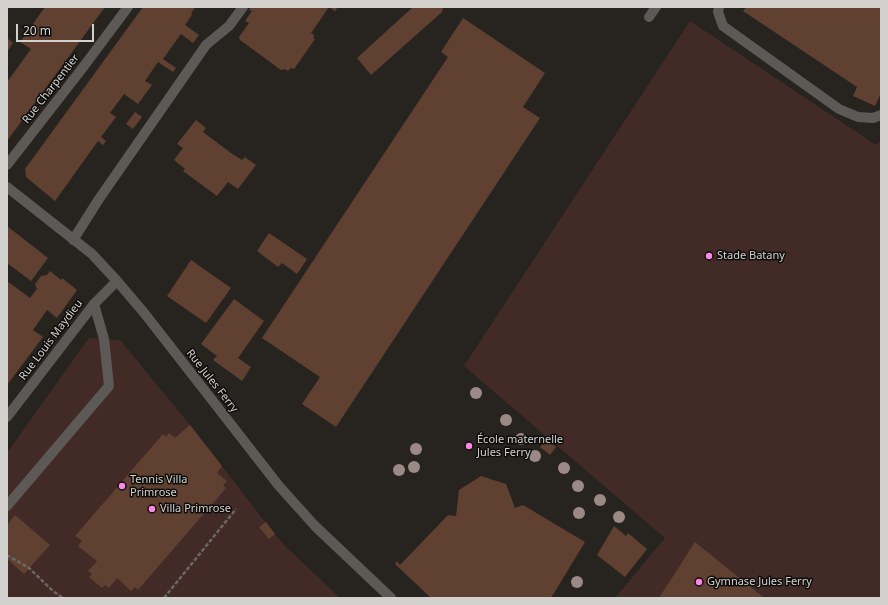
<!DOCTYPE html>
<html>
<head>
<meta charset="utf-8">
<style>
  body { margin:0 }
  #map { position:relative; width:888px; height:605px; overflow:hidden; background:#272420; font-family:"Noto Sans",sans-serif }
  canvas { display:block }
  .frame { position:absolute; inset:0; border:8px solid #d3d1ce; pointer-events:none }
  .scale { position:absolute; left:16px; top:24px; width:78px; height:18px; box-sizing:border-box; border:2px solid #d3d1ce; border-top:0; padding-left:5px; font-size:12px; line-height:14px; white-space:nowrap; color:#d3d1ce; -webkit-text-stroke:3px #0f0d0c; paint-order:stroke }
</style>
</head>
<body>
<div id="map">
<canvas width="888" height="605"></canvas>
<div class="frame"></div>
<div class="scale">20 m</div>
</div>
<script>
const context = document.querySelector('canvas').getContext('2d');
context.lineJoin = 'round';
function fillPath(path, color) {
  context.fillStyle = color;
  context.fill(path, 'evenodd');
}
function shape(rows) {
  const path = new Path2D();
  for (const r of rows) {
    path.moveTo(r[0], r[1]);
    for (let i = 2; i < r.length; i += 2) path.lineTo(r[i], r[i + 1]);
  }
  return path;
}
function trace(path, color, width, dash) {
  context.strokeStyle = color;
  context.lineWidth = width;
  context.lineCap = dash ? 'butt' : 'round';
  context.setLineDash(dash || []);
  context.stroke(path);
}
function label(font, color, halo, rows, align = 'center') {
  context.font = font + ' "Noto Sans",sans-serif';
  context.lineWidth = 3;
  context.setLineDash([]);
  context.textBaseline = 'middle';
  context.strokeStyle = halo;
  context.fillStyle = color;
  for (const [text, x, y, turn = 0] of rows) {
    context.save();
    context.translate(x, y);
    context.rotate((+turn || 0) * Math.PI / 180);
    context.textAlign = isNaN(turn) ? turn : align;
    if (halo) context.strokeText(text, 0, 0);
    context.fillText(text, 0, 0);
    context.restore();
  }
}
const green = shape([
  [690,21,876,145,881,140,881,598,615,598,665,538,464,366],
  [89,338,120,340,190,425,262,518,284,545,340,598,7,598,7,453]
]);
const building = shape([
  [45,7,105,7,7,141,7,82,31,49,20,42],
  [143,7,195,7,191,14,192,15,185,25,199,35,193,43,181,34,163,59,176,68,173,72,158,62,145,81,152,85,138,104,124,94,110,113,116,117,101,137,106,141,103,145,98,141,55,201,26,177,25,169],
  [251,7,329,7,311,33,314,35,313,38,315,39,294,69,291,68,288,71,285,69,281,70,240,40,239,37,249,23,245,21,252,11,249,10],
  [329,7,338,7,335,11],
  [413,7,443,7,442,12,371,75,357,58],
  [746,7,881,7,881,93,875,106,853,96,857,87,743,11],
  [463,18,545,73,523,107,540,118,336,427,302,404,320,377,262,338,448,57,441,52],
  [7,38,13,43,7,52],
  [135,112,142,117,133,129,126,124],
  [196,120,206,128,203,132,231,153,242,160,245,157,256,165,238,189,228,182,217,196,183,171,185,169,174,160,183,148,177,144],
  [7,226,48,258,31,281,7,263],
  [269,233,307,259,297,274,282,263,278,267,257,251],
  [191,260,231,288,206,323,167,296],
  [50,271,61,280,62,278,77,290,57,318,47,310,33,330,43,337,7,385,7,281,30,298,37,289,35,284,41,276,47,275],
  [234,299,264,321,238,358,251,367,242,381,213,360,217,356,201,344],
  [190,425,222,466,217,473,227,481,223,485,226,488,138,590,135,587,131,591,117,578,109,588,105,585,102,588,89,577,92,574,88,571,97,561,78,546,82,541,75,536,163,434,166,437,169,433,175,438],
  [547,439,556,447,550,455,540,447],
  [481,476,506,484,515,508,523,505,585,542,551,598,431,598,395,564,397,561,400,565,448,515,456,516,459,490],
  [15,515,50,545,24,574,7,559,7,525],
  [266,522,275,534,269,539,259,527],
  [614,526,626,536,628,533,647,549,625,577,597,555],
  [695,542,764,598,659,598]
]);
const path = shape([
  [7,555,29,568,53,591,63,598],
  [164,598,236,509]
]);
const service = shape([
  [719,7,718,12,723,26,839,109,858,117,873,118,881,115],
  [73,240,99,199,206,45,229,26,243,7],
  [7,506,109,386,104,339,94,304]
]);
const minor = shape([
  [649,17,656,7],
  [7,165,81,70,128,7],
  [7,417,94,304,117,281]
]);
const tertiary = shape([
  [7,187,92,254,117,281,145,314,279,486,315,526,391,598]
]);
const trees = [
  [476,393],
  [506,420],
  [521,439],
  [416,449],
  [535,456],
  [414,467],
  [564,468],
  [399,470],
  [578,486],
  [600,500],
  [579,513],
  [619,517],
  [577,582]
];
const markers = [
  [709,256,4,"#fa87e8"],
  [469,446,4,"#fa87e8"],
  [122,486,4,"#fa87e8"],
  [152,509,4,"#fa87e8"],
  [699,582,4,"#fa87e8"]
];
const streetNames = [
  ["Rue Charpentier",51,89,-52],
  ["Rue Louis Maydieu",51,340,-53],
  ["Rue Jules Ferry",212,381,52]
];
const poiNames = [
  ["Stade Batany",717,256],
  ["École maternelle",477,440],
  ["Jules Ferry",477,453],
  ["Tennis Villa",130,480],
  ["Primrose",130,493],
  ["Villa Primrose",160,509],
  ["Gymnase Jules Ferry",707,582]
];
fillPath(green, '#422b27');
fillPath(building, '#604030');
trace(path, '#6a6764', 2.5, [4, 2]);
trace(service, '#5d5956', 10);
trace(minor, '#5d5956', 10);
trace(tertiary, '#5d5956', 10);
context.fillStyle = '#9a8985';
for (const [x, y] of trees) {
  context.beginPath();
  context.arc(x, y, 6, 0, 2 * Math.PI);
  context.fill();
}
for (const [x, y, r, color] of markers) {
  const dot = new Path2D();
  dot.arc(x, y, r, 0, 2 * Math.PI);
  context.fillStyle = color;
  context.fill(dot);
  trace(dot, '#0f0d0c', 1.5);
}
label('11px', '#d3d1ce', '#0f0d0c', streetNames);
label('11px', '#d3d1ce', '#0f0d0c', poiNames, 'left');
</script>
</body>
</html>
